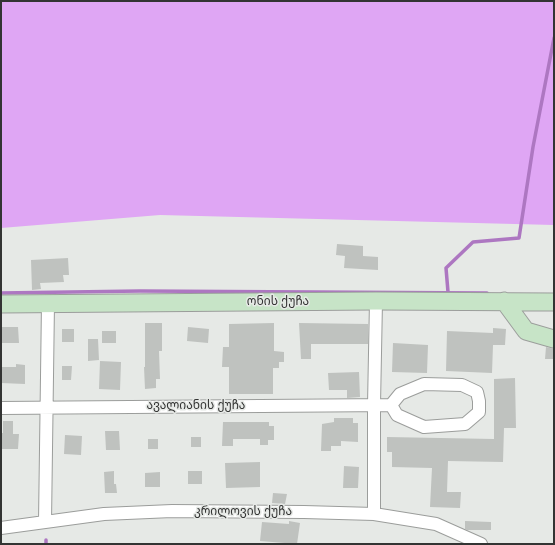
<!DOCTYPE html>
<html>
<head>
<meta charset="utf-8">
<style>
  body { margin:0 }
  #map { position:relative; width:555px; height:545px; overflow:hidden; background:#e6e9e6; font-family:"DM Sans",sans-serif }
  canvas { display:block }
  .frame { position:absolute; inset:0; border:2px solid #333433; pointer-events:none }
</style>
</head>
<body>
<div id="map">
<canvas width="555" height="545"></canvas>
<div class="frame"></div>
</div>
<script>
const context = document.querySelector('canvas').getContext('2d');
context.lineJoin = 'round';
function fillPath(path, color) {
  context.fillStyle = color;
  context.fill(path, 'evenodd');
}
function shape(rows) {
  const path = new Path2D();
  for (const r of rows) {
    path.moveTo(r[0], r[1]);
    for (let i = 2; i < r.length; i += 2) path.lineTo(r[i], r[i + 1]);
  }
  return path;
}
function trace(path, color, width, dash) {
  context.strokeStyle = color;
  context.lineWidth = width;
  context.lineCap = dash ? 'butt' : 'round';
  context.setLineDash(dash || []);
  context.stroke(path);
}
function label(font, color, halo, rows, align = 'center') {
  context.font = font + ' "DM Sans","Noto Sans Georgian",sans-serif';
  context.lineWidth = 3;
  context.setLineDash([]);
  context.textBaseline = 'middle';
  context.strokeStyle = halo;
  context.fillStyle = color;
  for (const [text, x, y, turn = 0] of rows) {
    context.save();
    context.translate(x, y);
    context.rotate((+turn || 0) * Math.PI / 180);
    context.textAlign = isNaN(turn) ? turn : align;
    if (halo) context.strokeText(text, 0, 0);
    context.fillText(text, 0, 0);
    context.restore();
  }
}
const green = shape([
  [1,1,554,1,554,225,160,215,1,228]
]);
const stream = shape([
  [448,292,446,268,473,242,519,238,533,147,554,38],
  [1,293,140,291,487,293],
  [46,540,46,544]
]);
const building = shape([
  [337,244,363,246,363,256,378,257,378,270,344,268,345,256,336,255],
  [68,258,69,275,63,275,64,282,40,283,41,289,32,290,31,260],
  [145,323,162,323,162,351,159,351,160,379,156,379,156,388,145,389,144,367,145,367],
  [274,323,274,351,284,352,284,362,279,362,279,368,273,368,273,394,229,394,229,367,222,367,223,347,229,347,229,324],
  [299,323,368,324,368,344,311,344,311,359,301,359],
  [1,327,18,327,19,343,1,343],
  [188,327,209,329,208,343,187,341],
  [493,328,506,329,505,345,493,345,492,373,446,371,447,331,493,333],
  [62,329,74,329,74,342,62,342],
  [102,331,116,331,116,343,102,343],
  [88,339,98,339,99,360,88,361],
  [393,343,428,345,427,373,392,372],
  [546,347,554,349,554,359,545,359],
  [100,361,121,362,120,390,99,389],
  [16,364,25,365,25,384,1,383,1,367,16,367],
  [62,366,72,366,71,380,62,380],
  [359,372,360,397,347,398,347,390,329,390,328,373],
  [515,378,516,428,504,428,503,462,448,461,447,492,461,492,460,508,430,507,432,468,392,467,392,452,387,452,387,437,494,439,494,379],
  [334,418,353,418,353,423,358,423,358,442,341,441,341,446,331,446,331,451,321,451,322,424,334,422],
  [3,421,13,421,13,434,19,434,18,449,1,449,1,433,3,433],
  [223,422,269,422,269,426,274,426,274,440,268,440,268,445,260,445,260,439,233,439,233,446,222,446],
  [105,431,119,431,120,450,106,450],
  [65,435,82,436,81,455,64,454],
  [191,437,201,437,201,447,191,447],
  [148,439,158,439,158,449,148,449],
  [260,462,260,487,226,488,225,463],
  [344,466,359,467,358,488,343,488],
  [114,471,114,484,116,484,117,493,105,493,104,472],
  [188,471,202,471,202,484,188,484],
  [160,472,160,487,145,487,145,473],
  [273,493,287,494,285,504,272,503],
  [289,521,300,523,297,544,260,541,262,522,289,524],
  [465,521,491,522,491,530,467,530,465,529]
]);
const street = shape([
  [1,408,391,405,397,415,424,427,465,424,479,412,479,401,477,392,462,385,424,384,400,394,391,405],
  [374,514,374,405,376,301],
  [45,522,48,303],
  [1,528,104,514,172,511,304,512,374,514,436,524,481,544]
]);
const secondary = shape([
  [504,301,526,331,554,339],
  [1,304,376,301,554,302]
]);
const streetNames = [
  ["ონის ქუჩა",278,302],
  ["ავალიანის ქუჩა",196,406],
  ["კრილოვის ქუჩა",243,512]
];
fillPath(green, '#dfa6f4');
trace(stream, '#ad77c1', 3.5);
fillPath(building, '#bfc2bf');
trace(street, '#9b9d9b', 14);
trace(secondary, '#9b9d9b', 19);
trace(street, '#fff', 12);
trace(secondary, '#c7e4c7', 17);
label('12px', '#333433', '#e6e9e6', streetNames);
</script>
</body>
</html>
